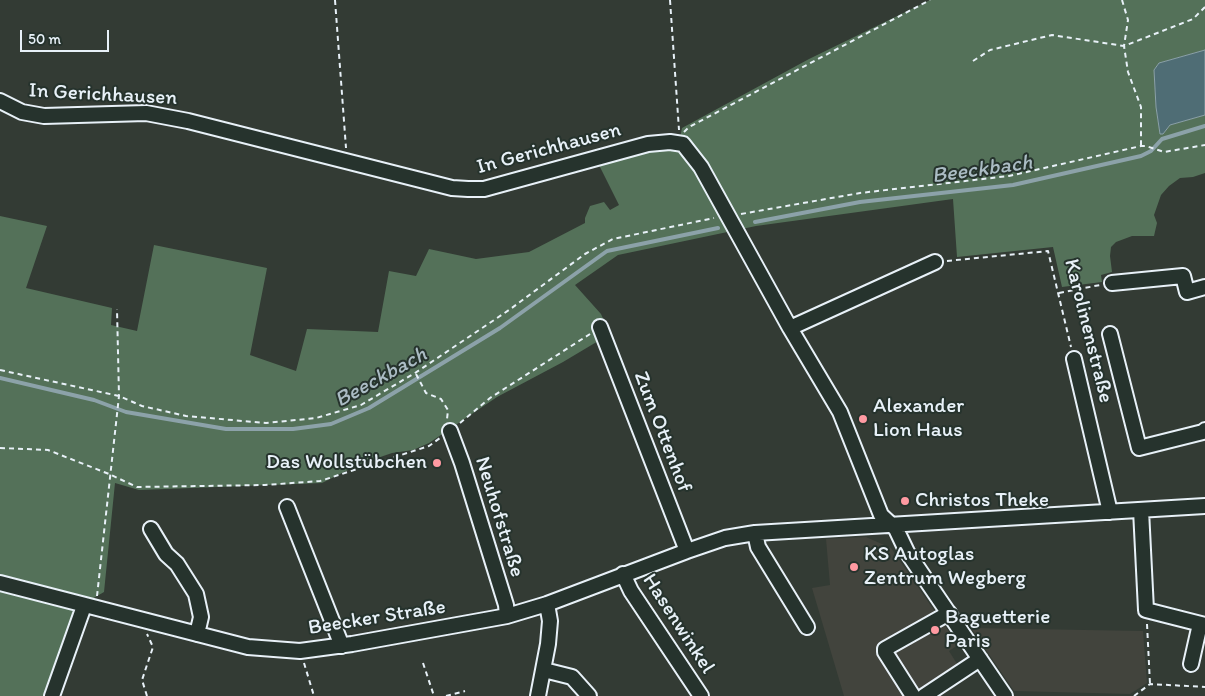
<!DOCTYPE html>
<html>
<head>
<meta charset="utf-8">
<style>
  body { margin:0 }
  #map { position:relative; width:1205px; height:696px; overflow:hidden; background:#333b34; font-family:Itim,sans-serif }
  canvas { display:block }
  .scale { position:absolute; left:20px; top:30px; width:89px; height:22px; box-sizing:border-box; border:2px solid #e8f1f8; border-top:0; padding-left:6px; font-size:15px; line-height:18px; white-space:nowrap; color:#e8f1f8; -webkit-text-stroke:4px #26332d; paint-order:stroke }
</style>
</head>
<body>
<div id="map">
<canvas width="1205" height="696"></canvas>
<div class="scale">50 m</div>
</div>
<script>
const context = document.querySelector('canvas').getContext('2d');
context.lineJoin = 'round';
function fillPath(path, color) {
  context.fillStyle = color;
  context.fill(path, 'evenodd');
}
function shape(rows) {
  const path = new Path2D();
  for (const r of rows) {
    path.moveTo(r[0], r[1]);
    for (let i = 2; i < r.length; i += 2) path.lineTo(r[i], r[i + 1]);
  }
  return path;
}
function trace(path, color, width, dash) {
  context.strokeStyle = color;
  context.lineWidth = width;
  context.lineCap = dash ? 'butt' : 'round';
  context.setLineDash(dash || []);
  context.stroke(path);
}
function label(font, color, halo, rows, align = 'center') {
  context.font = font + ' Itim,sans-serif';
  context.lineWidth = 4;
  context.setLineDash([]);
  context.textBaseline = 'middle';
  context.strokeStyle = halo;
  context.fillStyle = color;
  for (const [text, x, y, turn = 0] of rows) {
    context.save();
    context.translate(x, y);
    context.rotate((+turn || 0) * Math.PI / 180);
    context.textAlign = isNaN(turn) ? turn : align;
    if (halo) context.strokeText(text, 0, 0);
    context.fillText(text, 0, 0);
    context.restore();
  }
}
const built = shape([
  [866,537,891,548,958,645,949,651,964,675,931,696,844,696,812,588,830,585,826,539],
  [971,628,1143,631,1147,683,1130,694,1014,691]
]);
const green = shape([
  [930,0,1205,0,1205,50,1159,63,1154,70,1156,107,1160,134,1163,134,1170,125,1205,115,1205,173,1193,177,1180,178,1169,186,1161,195,1154,215,1157,223,1154,236,1132,236,1116,242,1111,247,1110,256,1112,272,1101,275,1102,282,1062,287,1053,247,957,257,953,199,756,226,618,255,575,285,601,314,610,334,563,362,497,397,429,443,413,450,392,453,360,464,322,483,139,490,115,483,104,592,80,606,48,696,0,696,0,216,47,226,26,288,112,308,111,325,137,331,154,245,267,268,250,355,296,371,307,329,378,332,389,271,416,276,429,249,476,259,529,252,585,223,585,218,590,206,604,202,610,210,619,205,598,163,655,146,678,148,682,128,809,59]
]);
const water = shape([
  [1205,50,1205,115,1170,125,1163,134,1160,134,1156,107,1154,70,1159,63,1205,50]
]);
const stream = shape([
  [755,222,860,202,1013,185,1141,156,1151,151,1162,139,1205,126],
  [0,378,94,400,126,412,226,429,293,429,331,424,369,408,500,328,607,251,718,228]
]);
const path = shape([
  [335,0,346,148],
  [670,0,679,130],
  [1122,0,1128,20,1124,46,1128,72,1141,107,1141,146],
  [973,61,990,50,1052,35,1124,46,1193,19,1205,7],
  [684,132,689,127,930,0],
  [741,214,860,193,1009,176,1141,146,1146,146,1164,152,1205,145],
  [947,261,1048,251,1071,347],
  [1059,293,1100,285],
  [0,370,119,396,142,406,186,416,266,423,316,418,361,405,415,373,509,310,585,254,613,239,714,218],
  [416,374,426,393,441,399,448,410,447,419],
  [460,423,490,398,590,334],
  [0,448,48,450,109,474,137,487,265,485,320,481,429,446,440,438],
  [97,596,119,396,117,309],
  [1147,624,1150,684],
  [304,663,314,696],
  [423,663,434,696],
  [147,696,142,680,153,647,147,634],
  [446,696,465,691],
  [1134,696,1150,684,1205,687]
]);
const minor = shape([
  [0,101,22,112,44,116,146,113,188,121,452,188,468,189,484,189,648,144,670,142,683,144,701,167,790,328,840,412,881,515,896,529,907,552,1005,696],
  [1112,283,1183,276,1187,292,1205,287],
  [600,327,687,551],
  [790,328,935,262],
  [1110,334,1139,448,1203,432,1205,430],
  [1074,359,1110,512],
  [450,431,462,463,506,605,507,616],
  [287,507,342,646],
  [1141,510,1146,610,1205,625],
  [151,529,166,554,177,564,196,594,201,617,197,634],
  [755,533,758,547,807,627],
  [623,574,631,591,701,696],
  [0,583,248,647,300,651,352,644,507,616,547,604,687,551,725,538,755,533,1205,506],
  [1191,664,1200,624],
  [544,670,572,677,589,696],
  [52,696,84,606],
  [538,696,548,644,550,621,547,604],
  [913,696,885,652,885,649,949,613],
  [924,696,980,659]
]);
const markers = [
  [863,419,5,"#ff9aa2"],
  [437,463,5,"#ff9aa2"],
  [905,501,5,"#ff9aa2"],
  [854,567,5,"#ff9aa2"],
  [935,630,5,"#ff9aa2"]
];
const streetNames = [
  ["In Gerichhausen",103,95,3],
  ["In Gerichhausen",549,149,-15],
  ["Karolinenstraße",1088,331,76],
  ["Zum Ottenhof",662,432,69],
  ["Neuhofstraße",499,517,73],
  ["Beecker Straße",377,618,-9],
  ["Hasenwinkel",678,624,57]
];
const poiNames = [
  ["Alexander",873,407],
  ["Lion Haus",873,431],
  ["Das Wollstübchen",427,463,"right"],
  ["Christos Theke",915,501],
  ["KS Autoglas",864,555],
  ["Zentrum Wegberg",864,579],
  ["Baguetterie",945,618],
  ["Paris",945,642]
];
const waterNames = [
  ["Beeckbach",982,170,-8],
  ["Beeckbach",381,378,-29]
];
fillPath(built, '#42443d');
fillPath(green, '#547159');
fillPath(water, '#4f6d75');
trace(water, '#8ca2a9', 1);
trace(stream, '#8ca2a9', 4);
trace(minor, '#e8f1f8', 18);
trace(path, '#e8f1f8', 2, [5, 4]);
trace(minor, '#26332d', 14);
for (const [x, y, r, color] of markers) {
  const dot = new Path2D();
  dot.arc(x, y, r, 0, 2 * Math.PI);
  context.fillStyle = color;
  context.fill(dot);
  trace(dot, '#26332d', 2);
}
label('21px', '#e8f1f8', '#26332d', streetNames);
label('21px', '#e8f1f8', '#26332d', poiNames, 'left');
label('italic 22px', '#abbcc4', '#26332d', waterNames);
</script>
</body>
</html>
